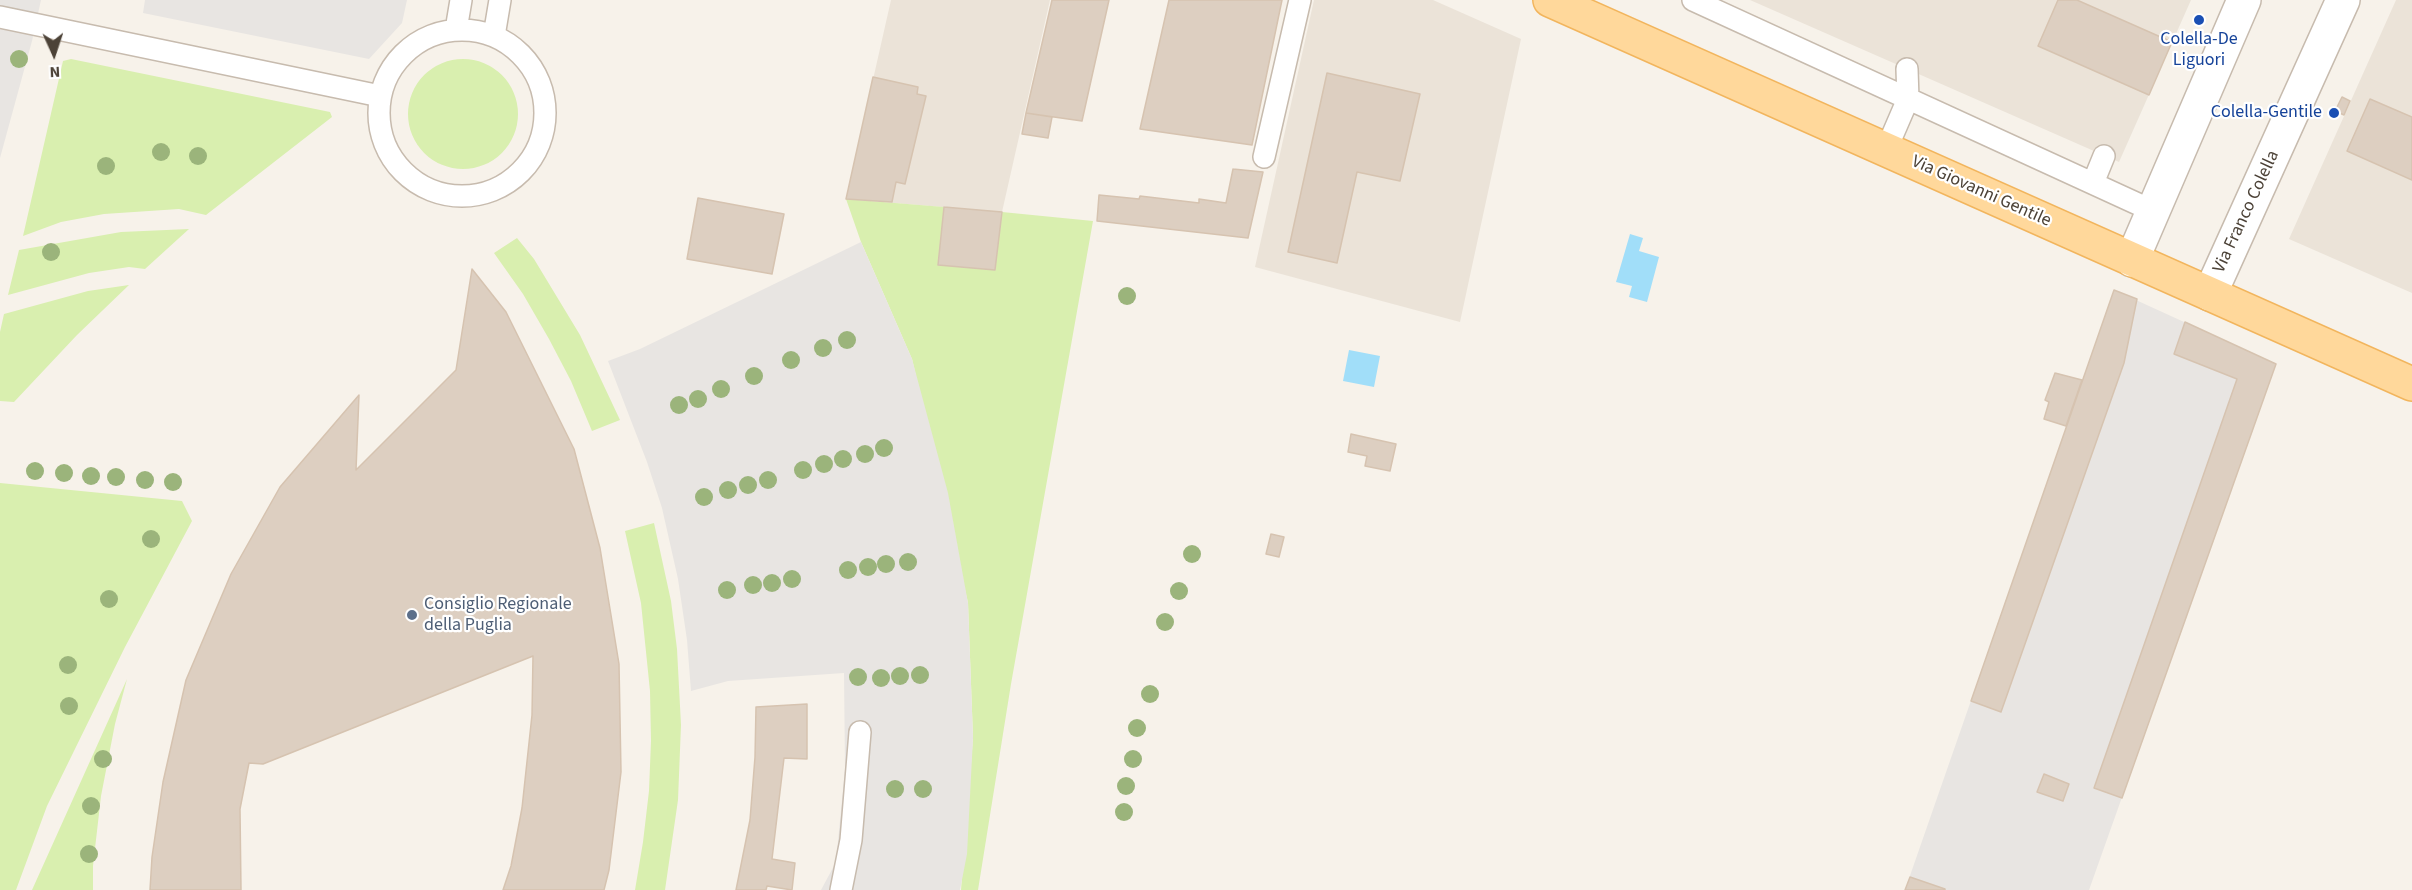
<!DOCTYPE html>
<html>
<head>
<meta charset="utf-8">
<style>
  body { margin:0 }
  #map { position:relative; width:2412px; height:890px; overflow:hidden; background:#f7f2ea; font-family:"Source Sans 3",sans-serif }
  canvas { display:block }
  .north { position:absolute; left:24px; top:24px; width:60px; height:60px; -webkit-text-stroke:4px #fff; paint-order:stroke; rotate:177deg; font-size:16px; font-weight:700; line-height:24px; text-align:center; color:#4c4237 }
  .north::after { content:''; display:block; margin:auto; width:21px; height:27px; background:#4c4237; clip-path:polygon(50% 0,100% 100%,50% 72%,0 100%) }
</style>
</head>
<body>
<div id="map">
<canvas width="2412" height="890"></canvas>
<div class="north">N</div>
</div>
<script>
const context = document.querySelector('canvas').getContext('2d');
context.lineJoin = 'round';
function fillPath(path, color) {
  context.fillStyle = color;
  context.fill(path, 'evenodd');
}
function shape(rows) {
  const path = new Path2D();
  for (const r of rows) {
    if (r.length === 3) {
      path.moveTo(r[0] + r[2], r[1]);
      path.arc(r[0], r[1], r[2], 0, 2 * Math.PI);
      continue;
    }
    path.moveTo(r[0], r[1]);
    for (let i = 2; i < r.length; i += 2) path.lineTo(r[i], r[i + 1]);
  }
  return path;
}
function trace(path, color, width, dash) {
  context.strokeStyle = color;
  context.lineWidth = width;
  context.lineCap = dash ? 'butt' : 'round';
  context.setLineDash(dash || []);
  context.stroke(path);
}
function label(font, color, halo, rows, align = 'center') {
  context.font = font + ' "Source Sans 3",sans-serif';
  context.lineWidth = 4.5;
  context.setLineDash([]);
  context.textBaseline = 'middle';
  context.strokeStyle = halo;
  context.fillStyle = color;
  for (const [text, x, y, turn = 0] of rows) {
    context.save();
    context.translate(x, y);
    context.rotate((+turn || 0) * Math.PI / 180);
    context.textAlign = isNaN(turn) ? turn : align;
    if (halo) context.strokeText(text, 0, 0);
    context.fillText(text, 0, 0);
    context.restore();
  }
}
const residential = shape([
  [891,0,1050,0,1002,212,846,199],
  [1314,0,1433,0,1521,39,1460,322,1255,267],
  [1750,0,2191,0,2119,162],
  [2396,0,2412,0,2412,293,2289,239]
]);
const green = shape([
  [463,114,55],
  [71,59,330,112,332,117,206,215,179,209,104,214,61,222,23,236,63,61],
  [846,199,944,207,938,265,995,270,1002,212,1093,221,1011,684,978,890,961,890,973,738,968,603,912,359,861,242],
  [189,229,145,269,129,267,89,273,8,295,19,250,121,232],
  [517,238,534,259,580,335,620,420,592,431,571,381,549,339,523,294,494,253],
  [129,285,77,335,14,402,0,401,0,332,4,314,88,291],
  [0,483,182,501,192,521,125,647,47,806,16,890,0,890],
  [654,523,671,601,677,649,681,725,678,800,665,890,635,890,643,842,649,791,651,741,650,691,641,603,625,531],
  [127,679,115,724,101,796,93,866,93,890,32,890]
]);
const parking = shape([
  [0,0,41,0,32,41,0,158],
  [145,0,407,0,402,23,369,59,143,13],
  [861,242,912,359,948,493,968,603,973,738,967,854,960,890,821,890,836,862,845,769,844,673,728,681,691,691,687,640,678,579,662,508,647,462,608,361,640,349],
  [2114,290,2276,364,2089,890,1905,890]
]);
const water = shape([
  [1630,234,1643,238,1639,251,1659,257,1647,302,1629,297,1632,286,1616,282],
  [1349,350,1380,356,1374,387,1343,381]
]);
const building = shape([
  [1052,0,1109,0,1082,121,1026,113,1052,0],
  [1169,0,1282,0,1252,145,1140,129,1169,0],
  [2058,0,2077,0,2172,42,2149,95,2038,46,2058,0],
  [1327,73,1420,94,1400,181,1357,172,1337,263,1288,252,1327,73],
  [873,77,918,87,917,94,926,96,905,184,896,182,892,202,846,199,873,77],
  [2342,97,2350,101,2344,115,2335,111,2342,97],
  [2370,99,2412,117,2412,180,2347,151,2370,99],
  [1026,113,1052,117,1048,138,1022,134,1026,113],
  [1233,169,1263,172,1248,238,1097,221,1099,195,1139,199,1140,196,1199,203,1199,199,1226,203,1233,169],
  [698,198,784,214,772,274,687,259,698,198],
  [944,207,1002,212,995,270,938,265,944,207],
  [472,269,506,312,574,449,600,548,619,664,621,772,609,870,604,890,503,890,511,866,522,808,532,715,533,656,263,764,249,763,240,809,241,890,150,890,152,857,163,782,186,680,231,574,280,487,359,395,356,470,456,370,472,269],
  [2114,290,2137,299,2124,363,2001,712,1971,701,2114,290],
  [2185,322,2276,364,2122,798,2094,788,2237,379,2174,354,2185,322],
  [2055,373,2082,380,2066,426,2044,419,2049,402,2045,400,2055,373],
  [1351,434,1396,444,1390,471,1365,466,1367,456,1348,452,1351,434],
  [1271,534,1284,537,1279,557,1266,554,1271,534],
  [807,704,807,759,784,758,772,859,795,863,792,890,767,886,766,890,736,890,750,820,755,757,756,707,807,704],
  [2044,774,2069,784,2063,801,2037,792,2044,774],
  [1910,877,1945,889,1945,890,1905,890,1910,877]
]);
const lane = shape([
  [1693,0,2153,211],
  [0,17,380,96],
  [456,30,461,0],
  [462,113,83],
  [494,36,500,0],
  [1886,150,1908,99,1907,69],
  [1264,157,1300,0],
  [2093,183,2104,156],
  [841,890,851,840,860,732]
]);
const street = shape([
  [2132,260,2244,0],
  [2210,294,2343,0]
]);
const primary = shape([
  [1550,0,2412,384]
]);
const trees = [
  [19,59],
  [161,152],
  [198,156],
  [106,166],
  [51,252],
  [1127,296],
  [847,340],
  [823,348],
  [791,360],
  [754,376],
  [721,389],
  [698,399],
  [679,405],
  [884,448],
  [865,454],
  [843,459],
  [824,464],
  [803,470],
  [35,471],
  [64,473],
  [91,476],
  [116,477],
  [145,480],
  [768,480],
  [173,482],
  [748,485],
  [728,490],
  [704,497],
  [151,539],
  [1192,554],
  [908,562],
  [886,564],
  [868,567],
  [848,570],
  [792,579],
  [772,583],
  [753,585],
  [727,590],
  [1179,591],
  [109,599],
  [1165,622],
  [68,665],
  [920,675],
  [900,676],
  [858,677],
  [881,678],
  [1150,694],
  [69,706],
  [1137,728],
  [103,759],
  [1133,759],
  [1126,786],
  [895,789],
  [923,789],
  [91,806],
  [1124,812],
  [89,854]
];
const markers = [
  [2199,20,6,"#1a4fb4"],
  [2334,113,6,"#1a4fb4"],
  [412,615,6,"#5c6f8a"]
];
const transitNames = [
  ["Colella-De",2199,40],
  ["Liguori",2199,61],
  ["Colella-Gentile",2322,113,"right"]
];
const streetNames = [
  ["Via Giovanni Gentile",1981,192,24],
  ["Via Franco Colella",2247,212,-65]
];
const serviceNames = [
  ["Consiglio Regionale",424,605],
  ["della Puglia",424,626]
];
fillPath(residential, '#ebe3d8');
fillPath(green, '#d9efaf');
fillPath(parking, '#e8e5e2');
fillPath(water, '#a1def9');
fillPath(building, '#ddcfc1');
trace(building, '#d6c3b0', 1.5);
trace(lane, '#c7bbae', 24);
trace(street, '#c7bbae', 36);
trace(primary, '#f2b55d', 36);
trace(lane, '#fff', 21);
trace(street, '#fff', 33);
trace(primary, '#ffd89b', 33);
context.fillStyle = '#9bb47b';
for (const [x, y] of trees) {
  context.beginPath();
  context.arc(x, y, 9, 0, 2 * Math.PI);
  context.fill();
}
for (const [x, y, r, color] of markers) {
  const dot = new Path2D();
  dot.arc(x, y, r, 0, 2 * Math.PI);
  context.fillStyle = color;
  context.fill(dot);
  trace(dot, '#fff', 2);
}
label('18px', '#164399', '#fff', transitNames);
label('18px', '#4c4237', '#fff', streetNames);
label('18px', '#4e5e75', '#fff', serviceNames, 'left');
</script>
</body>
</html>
